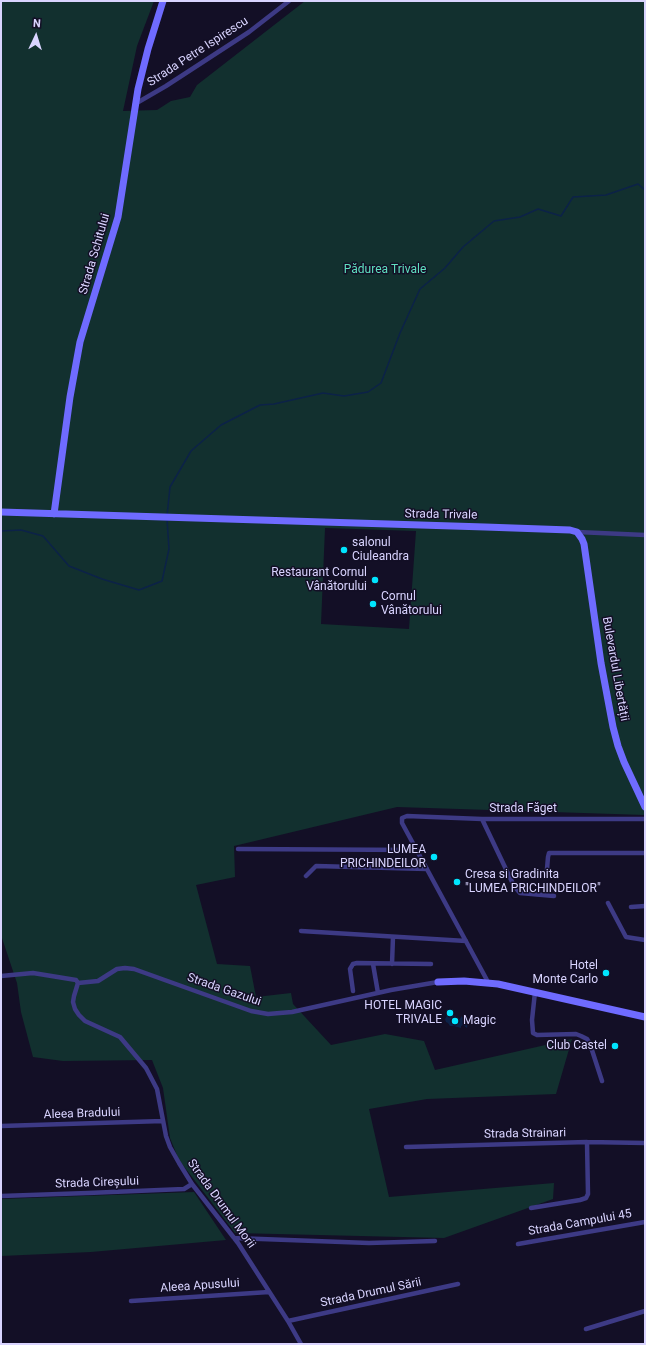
<!DOCTYPE html>
<html>
<head>
<meta charset="utf-8">
<style>
  body { margin:0 }
  #map { position:relative; width:646px; height:1345px; overflow:hidden; background:#130f26; font-family:Roboto,sans-serif }
  canvas { display:block }
  .frame { position:absolute; inset:0; border:2px solid #d9d4ff; pointer-events:none }
  .north { position:absolute; left:16px; top:16px; width:40px; height:40px; -webkit-text-stroke:3px #130f26; paint-order:stroke; rotate:4deg; font-size:11px; font-weight:700; line-height:16px; text-align:center; color:#d9d4ff }
  .north::after { content:''; display:block; margin:auto; width:14px; height:18px; background:#d9d4ff; clip-path:polygon(50% 0,100% 100%,50% 72%,0 100%) }
</style>
</head>
<body>
<div id="map">
<canvas width="646" height="1345"></canvas>
<div class="frame"></div>
<div class="north">N</div>
</div>
<script>
const context = document.querySelector('canvas').getContext('2d');
context.lineJoin = 'round';
function fillPath(path, color) {
  context.fillStyle = color;
  context.fill(path, 'evenodd');
}
function shape(rows) {
  const path = new Path2D();
  for (const r of rows) {
    path.moveTo(r[0], r[1]);
    for (let i = 2; i < r.length; i += 2) path.lineTo(r[i], r[i + 1]);
  }
  return path;
}
function trace(path, color, width, dash) {
  context.strokeStyle = color;
  context.lineWidth = width;
  context.lineCap = dash ? 'butt' : 'round';
  context.setLineDash(dash || []);
  context.stroke(path);
}
function label(font, color, halo, rows, align = 'center') {
  context.font = font + ' Roboto,sans-serif';
  context.lineWidth = 3;
  context.setLineDash([]);
  context.textBaseline = 'middle';
  context.strokeStyle = halo;
  context.fillStyle = color;
  for (const [text, x, y, turn = 0] of rows) {
    context.save();
    context.translate(x, y);
    context.rotate((+turn || 0) * Math.PI / 180);
    context.textAlign = isNaN(turn) ? turn : align;
    if (halo) context.strokeText(text, 0, 0);
    context.fillText(text, 0, 0);
    context.restore();
  }
}
const green = shape([
  [1,1,154,1,137,46,123,111,157,110,171,101,190,97,197,85,305,1,645,1,645,815,397,807,234,846,235,877,196,885,217,964,250,966,256,997,291,993,293,1004,331,1045,385,1034,424,1041,435,1070,572,1039,556,1094,427,1099,369,1109,389,1197,554,1183,553,1199,444,1238,235,1233,179,1160,170,1138,163,1088,152,1060,63,1061,33,1057,21,1012,17,983,1,935],
  [325,528,416,531,409,629,321,624],
  [194,1192,226,1240,91,1252,1,1256,1,1199]
]);
const water = shape([
  [448,1014,456,1016,457,1019,460,1019,462,1016,464,1022,468,1023,467,1028,463,1025,461,1026,461,1028,454,1026,450,1026,448,1023,446,1022,445,1019]
]);
const stream = shape([
  [167,516,170,487,191,451,221,425,260,405,274,404,323,393,344,396,368,392,381,383,400,333,420,289,445,268,463,247,494,221,520,217,538,209,561,216,573,197,606,195,638,184,645,190],
  [1,531,21,530,43,536,69,566,102,579,139,590,162,581,169,549,167,519]
]);
const street = shape([
  [135,104,166,86,249,32,289,1],
  [577,532,645,535],
  [482,819,514,886,520,893,554,896],
  [238,849,417,850],
  [547,869,548,857,549,853,645,853],
  [306,876,316,866,427,869],
  [608,903,626,937,645,940],
  [631,907,645,906],
  [301,931,466,941],
  [373,964,378,993],
  [392,964,393,937],
  [1,976,33,973,76,980,78,983],
  [488,982,402,823,402,818,407,816,482,819,645,819],
  [78,983,74,996,73,1002,75,1009,79,1015,85,1021,120,1037,146,1068,157,1089,166,1136,170,1147,179,1163,192,1184,238,1243,288,1321,301,1344],
  [78,983,98,981,117,969,125,968,134,969,251,1011,268,1014,292,1012,391,990,438,982],
  [353,991,350,969,353,964,357,963,431,964],
  [535,992,532,1020,533,1033,537,1035,576,1034,581,1036,587,1039,590,1044,602,1081],
  [1,1126,163,1121],
  [406,1147,587,1142,645,1143],
  [1,1196,88,1193,184,1189,192,1184],
  [531,1208,580,1200,586,1198,588,1194,587,1142],
  [234,1238,369,1243,435,1241],
  [518,1244,645,1222],
  [131,1301,269,1292],
  [288,1321,458,1284],
  [586,1329,645,1311]
]);
const secondary = shape([
  [1,512,485,527,570,530,577,532,582,539,584,544,601,663,613,727,618,746,624,762,645,807],
  [54,514,70,397,80,342,118,217,138,89,148,49,163,1],
  [438,982,464,981,498,984,645,1017]
]);
const markers = [
  [344,550,4,"#00e5ff"],
  [375,580,4,"#00e5ff"],
  [373,604,4,"#00e5ff"],
  [434,857,4,"#00e5ff"],
  [457,882,4,"#00e5ff"],
  [606,973,4,"#00e5ff"],
  [450,1013,4,"#00e5ff"],
  [455,1021,4,"#00e5ff"],
  [615,1046,4,"#00e5ff"]
];
const streetNames = [
  ["Strada Petre Ispirescu",198,52,-33],
  ["Strada Schitului",95,254,-74],
  ["Strada Trivale",441,515,1],
  ["Bulevardul Libertății",615,669,80],
  ["Strada Făget",523,809],
  ["Strada Gazului",224,990,19],
  ["Aleea Bradului",82,1114,-2],
  ["Strada Strainari",525,1134,-1],
  ["Strada Cireșului",97,1183,-2],
  ["Strada Drumul Morii",221,1204,54],
  ["Strada Campului 45",580,1223,-10],
  ["Aleea Apusului",200,1286,-4],
  ["Strada Drumul Sării",371,1293,-12]
];
const parkNames = [
  ["Pădurea Trivale",385,270]
];
const poiNames = [
  ["salonul",352,543,"left"],
  ["Ciuleandra",352,557,"left"],
  ["Restaurant Cornul",367,573],
  ["Vânătorului",367,587],
  ["Cornul",381,597,"left"],
  ["Vânătorului",381,611,"left"],
  ["LUMEA",426,850],
  ["PRICHINDEILOR",426,864],
  ["Cresa si Gradinita",465,875,"left"],
  ["\"LUMEA PRICHINDEILOR\"",465,889,"left"],
  ["Hotel",598,966],
  ["Monte Carlo",598,980],
  ["HOTEL MAGIC",442,1006],
  ["TRIVALE",442,1020],
  ["Magic",463,1021,"left"],
  ["Club Castel",607,1046]
];
fillPath(green, '#12302f');
fillPath(water, '#0c2248');
trace(stream, '#0c2248', 1.5);
trace(street, '#3d3a85', 4.5);
trace(secondary, '#6f6bff', 7);
for (const [x, y, r, color] of markers) {
  const dot = new Path2D();
  dot.arc(x, y, r, 0, 2 * Math.PI);
  context.fillStyle = color;
  context.fill(dot);
  trace(dot, '#130f26', 1.5);
}
label('12px', '#d9d4ff', '#130f26', streetNames);
label('12px', '#5fe0c0', '#130f26', parkNames);
label('12px', '#d9d4ff', '#130f26', poiNames, 'right');
</script>
</body>
</html>
